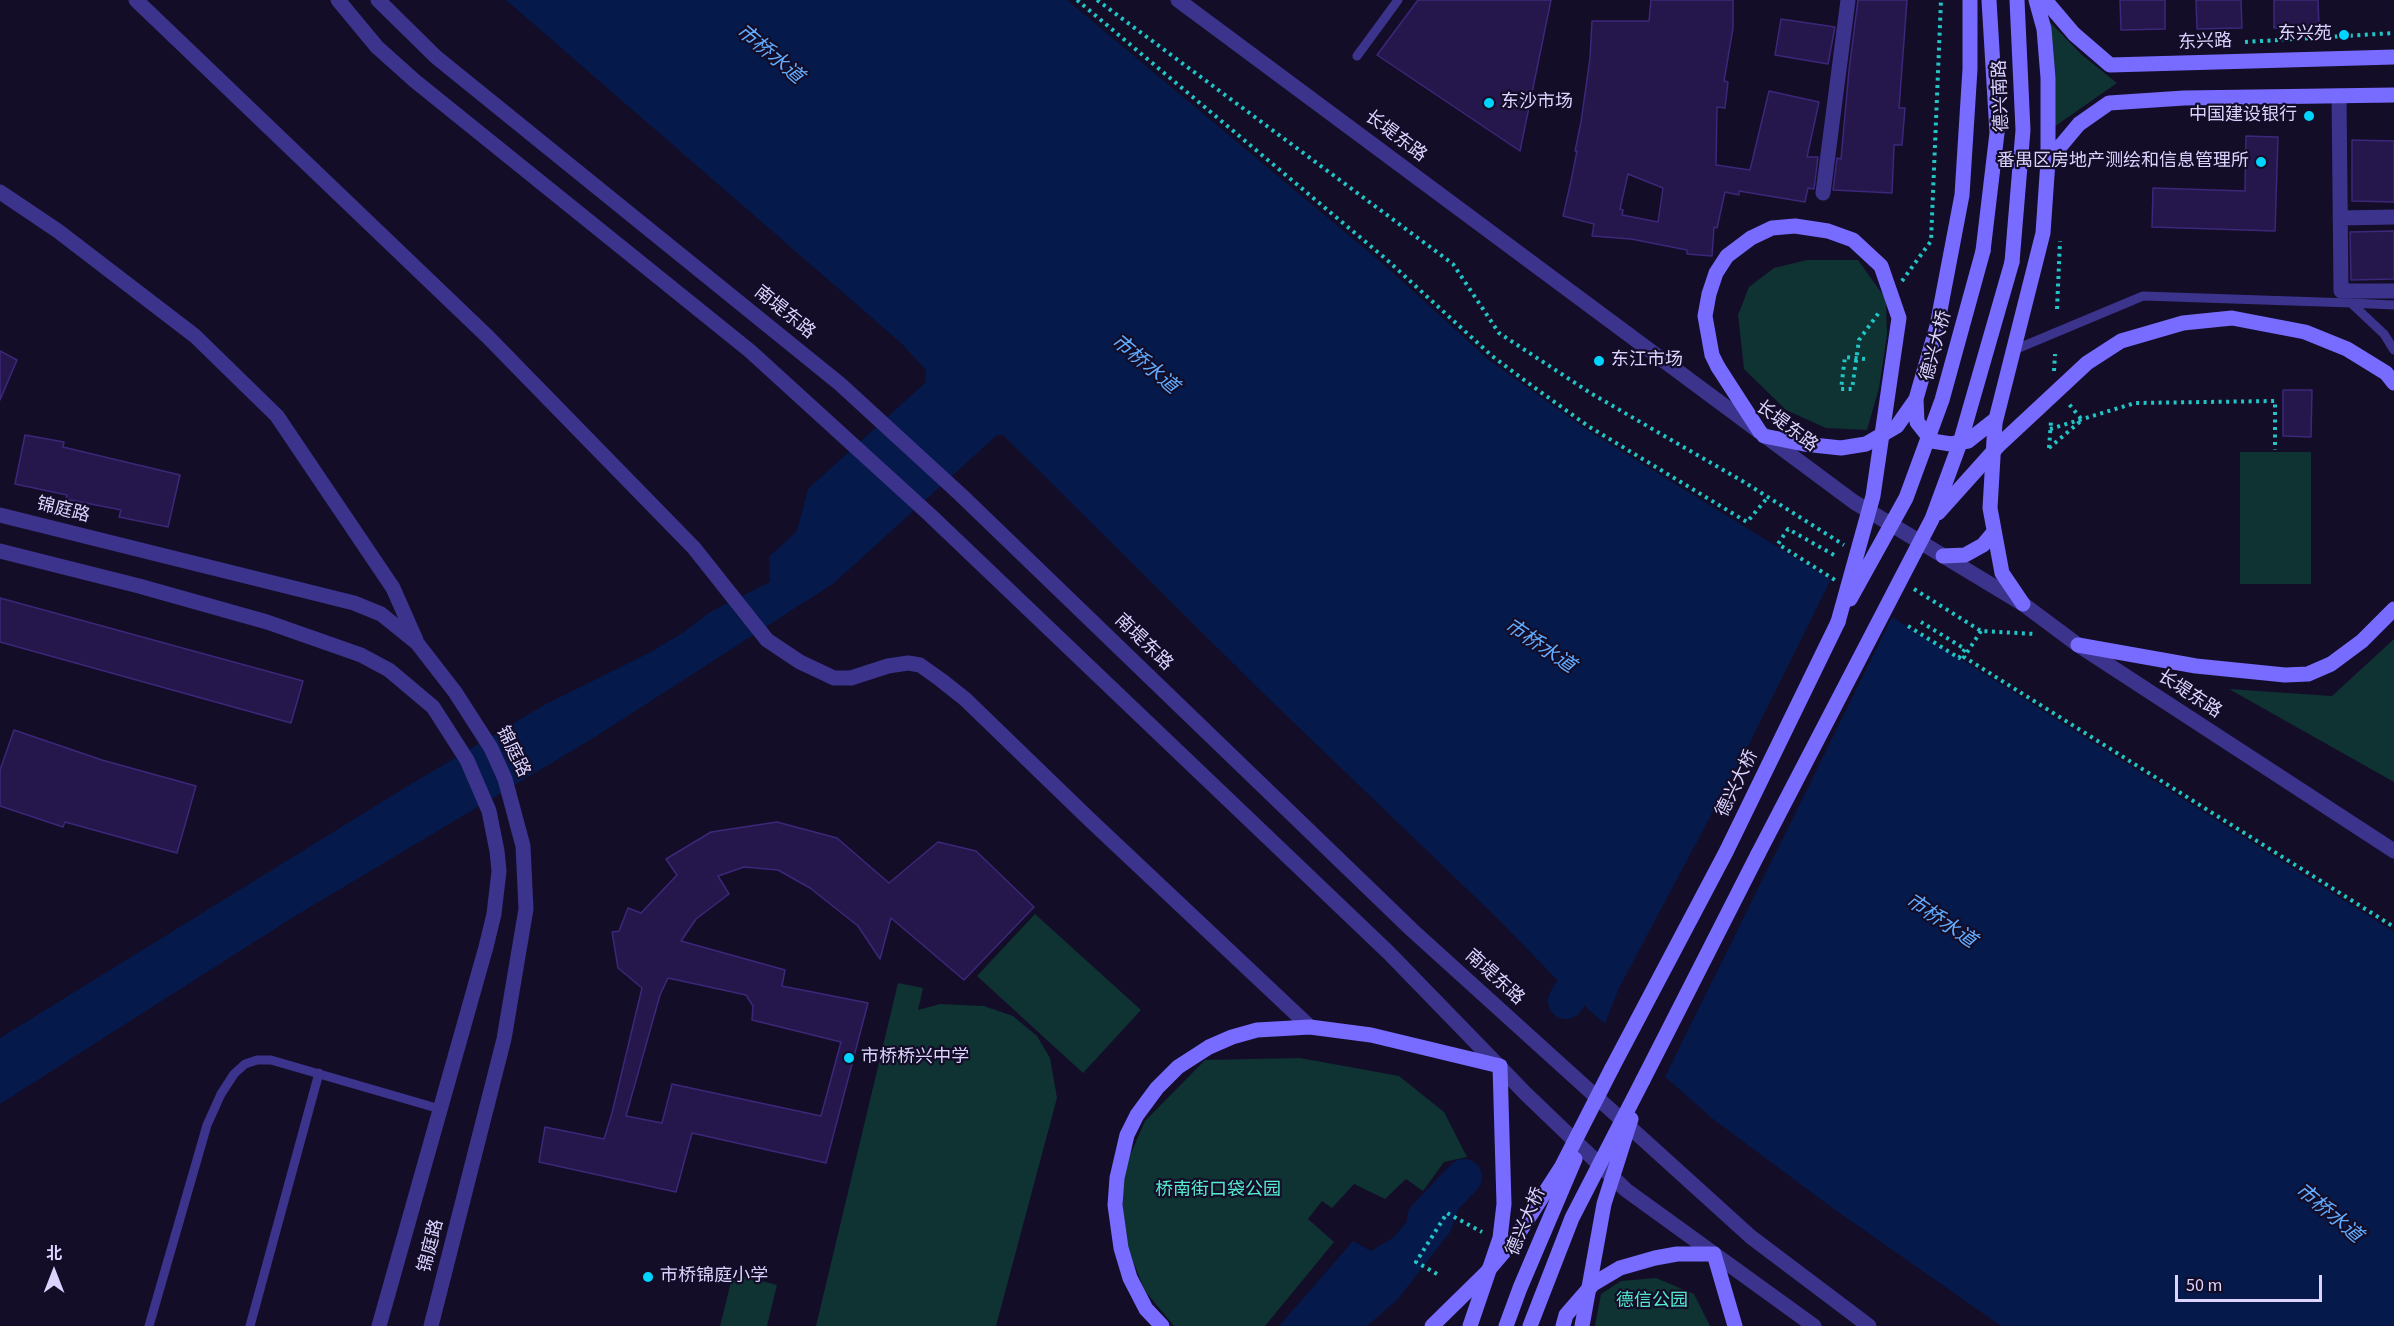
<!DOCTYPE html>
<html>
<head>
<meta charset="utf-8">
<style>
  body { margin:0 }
  #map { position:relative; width:2394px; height:1326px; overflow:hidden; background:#130d28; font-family:"Source Sans 3","Noto Sans SC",sans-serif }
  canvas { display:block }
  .north { position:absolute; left:24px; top:1242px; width:60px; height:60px; -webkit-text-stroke:4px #130d28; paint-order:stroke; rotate:0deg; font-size:16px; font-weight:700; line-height:24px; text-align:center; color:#dcd4ff }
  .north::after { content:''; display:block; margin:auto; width:21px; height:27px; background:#dcd4ff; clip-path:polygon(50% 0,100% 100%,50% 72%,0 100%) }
  .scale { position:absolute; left:2175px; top:1275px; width:147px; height:27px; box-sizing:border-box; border:3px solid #dcd4ff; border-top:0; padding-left:8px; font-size:18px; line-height:21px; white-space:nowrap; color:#dcd4ff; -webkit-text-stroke:4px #130d28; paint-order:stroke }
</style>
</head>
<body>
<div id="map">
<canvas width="2394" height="1326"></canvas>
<div class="north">北</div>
<div class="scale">50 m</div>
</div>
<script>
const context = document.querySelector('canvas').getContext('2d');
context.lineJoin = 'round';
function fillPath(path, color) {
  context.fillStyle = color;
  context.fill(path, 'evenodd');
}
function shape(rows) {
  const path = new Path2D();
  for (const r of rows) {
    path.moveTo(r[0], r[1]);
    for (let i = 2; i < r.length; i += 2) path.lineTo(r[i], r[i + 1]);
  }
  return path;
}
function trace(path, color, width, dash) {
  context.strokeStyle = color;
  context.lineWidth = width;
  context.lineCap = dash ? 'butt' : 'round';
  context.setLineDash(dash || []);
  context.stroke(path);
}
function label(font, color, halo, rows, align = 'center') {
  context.font = font + ' "Source Sans 3","Noto Sans SC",sans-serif';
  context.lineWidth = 4.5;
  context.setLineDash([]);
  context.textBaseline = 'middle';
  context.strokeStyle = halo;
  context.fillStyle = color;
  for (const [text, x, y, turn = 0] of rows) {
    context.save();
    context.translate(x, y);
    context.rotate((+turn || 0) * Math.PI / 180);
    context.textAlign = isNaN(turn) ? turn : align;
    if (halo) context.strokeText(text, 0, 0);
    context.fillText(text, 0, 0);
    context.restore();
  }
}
const green = shape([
  [2048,20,2082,55,2117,83,2054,127],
  [1807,260,1858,260,1886,299,1887,335,1879,388,1867,430,1826,428,1786,410,1744,369,1738,315,1749,287,1774,268],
  [2240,452,2311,452,2311,584,2240,584],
  [2394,639,2394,782,2229,689,2332,696],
  [1035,914,1141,1010,1083,1073,977,976],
  [898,983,923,988,918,1010,940,1004,984,1006,1013,1016,1037,1036,1050,1058,1057,1098,996,1326,816,1326],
  [1300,1058,1399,1076,1444,1112,1467,1157,1444,1162,1423,1191,1406,1179,1385,1199,1354,1184,1332,1208,1322,1201,1308,1219,1334,1242,1265,1326,1174,1326,1145,1291,1130,1254,1122,1219,1124,1169,1145,1121,1205,1060],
  [733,1274,777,1285,767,1326,720,1326],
  [1656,1278,1694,1294,1710,1326,1595,1326,1601,1294,1621,1281]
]);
const water = shape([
  [506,0,1067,0,1382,263,1489,360,1584,428,1983,673,2394,932,2394,1326,2001,1326,1831,1207,1713,1119,1571,994,1497,918,1263,693,1003,435,997,435,834,583,595,737,295,916,0,1104,0,1038,411,784,546,704,649,653,684,632,710,612,770,582,769,557,797,531,808,489,925,383,926,370,901,343],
  [1460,1182,1459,1207,1450,1232,1398,1299,1367,1326,1279,1326,1353,1241,1371,1251,1394,1237,1438,1184]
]);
const pier = shape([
  [1832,577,1893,615,1664,1079,1604,1026,1619,988,1751,740]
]);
const river = shape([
  [1566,1001,1596,952],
  [1425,1218,1464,1177]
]);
const building = shape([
  [1418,0,1551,0,1520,151,1377,55,1418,0],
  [1651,0,1733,0,1733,28,1724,81,1728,82,1725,108,1717,107,1716,165,1750,170,1769,91,1819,102,1807,157,1818,157,1814,189,1808,188,1805,202,1739,191,1739,195,1725,192,1717,228,1714,227,1712,256,1687,254,1687,250,1631,239,1592,236,1594,224,1563,216,1571,181,1577,151,1575,151,1581,122,1590,58,1592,21,1649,21,1651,0],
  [1628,174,1663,188,1658,222,1622,215,1623,210,1620,209,1628,174],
  [1858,0,1907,0,1899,108,1905,108,1902,145,1894,145,1892,193,1833,190,1837,158,1841,159,1849,70,1858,0],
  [2120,0,2165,0,2165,29,2121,30,2120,0],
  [2196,0,2241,0,2242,28,2197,29,2196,0],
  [2274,0,2318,0,2319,27,2274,28,2274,0],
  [1781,19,1835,27,1828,64,1775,55,1781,19],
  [2246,136,2278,137,2275,231,2152,227,2153,188,2245,191,2246,136],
  [2352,140,2394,141,2394,202,2352,201,2352,140],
  [2394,231,2394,279,2351,280,2350,232,2394,231],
  [0,351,17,360,0,400,0,351],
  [2283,390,2312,390,2311,437,2283,436,2283,390],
  [25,435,64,442,63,447,180,475,168,527,119,517,121,510,66,499,67,495,15,484,25,435],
  [0,598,303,681,291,723,0,642,0,598],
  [14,730,102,760,196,786,177,853,65,822,63,827,0,806,0,770,14,730],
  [777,822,837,838,889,883,938,842,976,851,1034,907,964,980,891,918,880,959,858,926,810,888,778,870,744,867,718,876,729,894,696,919,681,941,785,970,782,986,868,1003,826,1163,692,1133,676,1192,539,1162,545,1127,604,1139,612,1113,642,988,618,968,612,932,619,931,628,908,641,913,677,875,666,859,711,832,777,822],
  [668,978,746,995,753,1006,752,1020,841,1042,821,1116,672,1084,662,1123,626,1116,660,995,668,978]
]);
const path = shape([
  [1077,0,1386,259,1492,356,1531,385,1588,426,1747,522,1768,497],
  [1097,0,1453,264,1499,333,1592,394,1744,482,1844,545],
  [2245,42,2394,33],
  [1902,281,1931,241,1941,0],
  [2057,309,2060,241],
  [1865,359,1845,357,1841,389,1852,389,1859,340,1880,311],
  [2054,371,2055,354],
  [2050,429,2135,403,2275,401,2275,450],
  [2049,448,2051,421],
  [1834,555,1788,529,1778,544,1835,580],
  [1914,589,1981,631,2035,634],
  [1908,626,1959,658,1965,649,1921,622],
  [1981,631,1964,657,2394,927],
  [1437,1274,1416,1262,1447,1213,1482,1232]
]);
const service = shape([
  [1357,56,1398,0],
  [2351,303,2394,305],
  [2014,350,2143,296,2351,303,2384,334,2394,350],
  [149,1326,207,1125,221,1094,234,1074,245,1064,257,1060,271,1060,440,1109],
  [250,1326,319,1073]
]);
const minor = shape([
  [136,0,488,337,694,548,767,640,800,662,834,678,851,678,888,666,908,663,920,665,941,680,965,699,1088,818,1310,1027],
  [2339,96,2341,291,2394,291],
  [0,192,58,231,195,336,277,416,393,588,416,640],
  [1823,193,1848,0],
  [2340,218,2394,217],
  [0,515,354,603,381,614,417,643,455,692,491,748,505,779,523,846,526,909,504,1039,431,1326],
  [0,551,139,586,267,622,361,655,389,670,433,707,467,760,489,811,497,851,499,871,494,914,486,947,379,1326]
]);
const tertiary = shape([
  [338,0,377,47,415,81,750,351,930,515,1389,953,1526,1094,1626,1190,1814,1326],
  [378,0,436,57,840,384,961,495,1412,930,1751,1237,1869,1326],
  [1178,0,1854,502,2023,604,2078,645,2394,851]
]);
const secondary = shape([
  [2045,0,2074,34,2110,65,2394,57],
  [2048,161,2079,124,2109,103,2184,98,2394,95],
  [1983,251,1997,133,1989,0],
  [2012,262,2023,130,2017,0],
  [1718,367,1760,432],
  [1916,399,1917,422,1932,441,1951,444,1968,441,1996,419],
  [1764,436,1804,444,1841,448,1866,444,1897,426,1916,399,1937,326,1962,195,1970,69,1970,0],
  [1943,556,1965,555,1983,545,1993,533],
  [2023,604,2002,573,1990,508,1995,423,2043,233,2048,161,2048,78,2044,29,2036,0],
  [2078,645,2196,666,2285,675,2308,674,2331,664,2362,641,2394,609],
  [1612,1068,1726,852,1838,622],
  [1643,1080,1758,854],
  [1162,1326,1146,1309,1130,1278,1121,1248,1115,1205,1117,1178,1127,1135,1137,1115,1157,1088,1178,1067,1209,1047,1232,1037,1257,1030,1310,1027,1371,1035,1500,1066,1504,1204,1500,1238,1470,1326],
  [1563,1326,1566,1315,1593,1284,1620,1268,1655,1258,1677,1254,1714,1254,1735,1326]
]);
const pathBridge = shape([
  [2049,448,2082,420,2069,404]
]);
const secondaryBridge = shape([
  [1718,367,1712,355,1705,316,1709,294,1716,273,1727,256,1751,238,1772,228,1795,226,1828,231,1853,240,1881,266,1899,318,1873,496,1838,622],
  [1938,513,1999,445,2087,363,2121,341,2183,323,2232,318,2305,332,2347,349,2386,373,2394,383],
  [1850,599,1906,498,1942,400,1983,251],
  [1758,854,1932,519,1960,443,2012,262],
  [1432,1326,1486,1273,1515,1239,1562,1166,1612,1068],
  [1506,1326,1520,1288,1575,1159],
  [1530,1326,1572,1218,1643,1080],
  [1582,1326,1604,1204,1631,1119]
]);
const markers = [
  [2344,35,6,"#00d5ff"],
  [1489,103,6,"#00d5ff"],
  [2309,116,6,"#00d5ff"],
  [2261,162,6,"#00d5ff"],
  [1599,361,6,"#00d5ff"],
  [849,1058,6,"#00d5ff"],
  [648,1277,6,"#00d5ff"]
];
const poiNames = [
  ["东兴苑",2332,35,"right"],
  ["东沙市场",1501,103],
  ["中国建设银行",2297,116,"right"],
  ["番禺区房地产测绘和信息管理所",2249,162,"right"],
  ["东江市场",1611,361],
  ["市桥桥兴中学",861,1058],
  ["市桥锦庭小学",660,1277]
];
const streetNames = [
  ["东兴路",2205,43,-2],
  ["德兴南路",2002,96,-92],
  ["长堤东路",1395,137,37],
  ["南堤东路",784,313,39],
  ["德兴大桥",1937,346,-75],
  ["长堤东路",1786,427,37],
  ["锦庭路",63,511,14],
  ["南堤东路",1143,643,44],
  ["长堤东路",2189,695,33],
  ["锦庭路",512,752,64],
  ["德兴大桥",1738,784,-64],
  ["南堤东路",1494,978,42],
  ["德兴大桥",1527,1222,-67],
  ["锦庭路",432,1246,-76]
];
const parkNames = [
  ["桥南街口袋公园",1218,1191],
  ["德信公园",1652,1302]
];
const waterNames = [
  ["市桥水道",769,55,40],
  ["市桥水道",1144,365,40],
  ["市桥水道",1539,647,34],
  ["市桥水道",1940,922,34],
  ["市桥水道",2328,1214,40]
];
fillPath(green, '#0f3233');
fillPath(water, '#05194a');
fillPath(pier, '#130d28');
trace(river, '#05194a', 36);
fillPath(building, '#25174b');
trace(building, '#3c277a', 1.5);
trace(path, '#23c4c5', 4, [3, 4.5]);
trace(service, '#3c338c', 9);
trace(minor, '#3c338c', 15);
trace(tertiary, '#3c338c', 15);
trace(secondary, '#786bff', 15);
trace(pathBridge, '#23c4c5', 4, [3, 4.5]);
trace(secondaryBridge, '#786bff', 15);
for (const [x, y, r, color] of markers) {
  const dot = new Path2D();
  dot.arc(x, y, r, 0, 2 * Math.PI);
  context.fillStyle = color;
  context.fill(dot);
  trace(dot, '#130d28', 2);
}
label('18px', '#dcd4ff', '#130d28', poiNames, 'left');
label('18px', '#dcd4ff', '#130d28', streetNames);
label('18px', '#53ecd0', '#130d28', parkNames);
label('italic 20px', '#62acff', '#130d28', waterNames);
</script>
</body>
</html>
